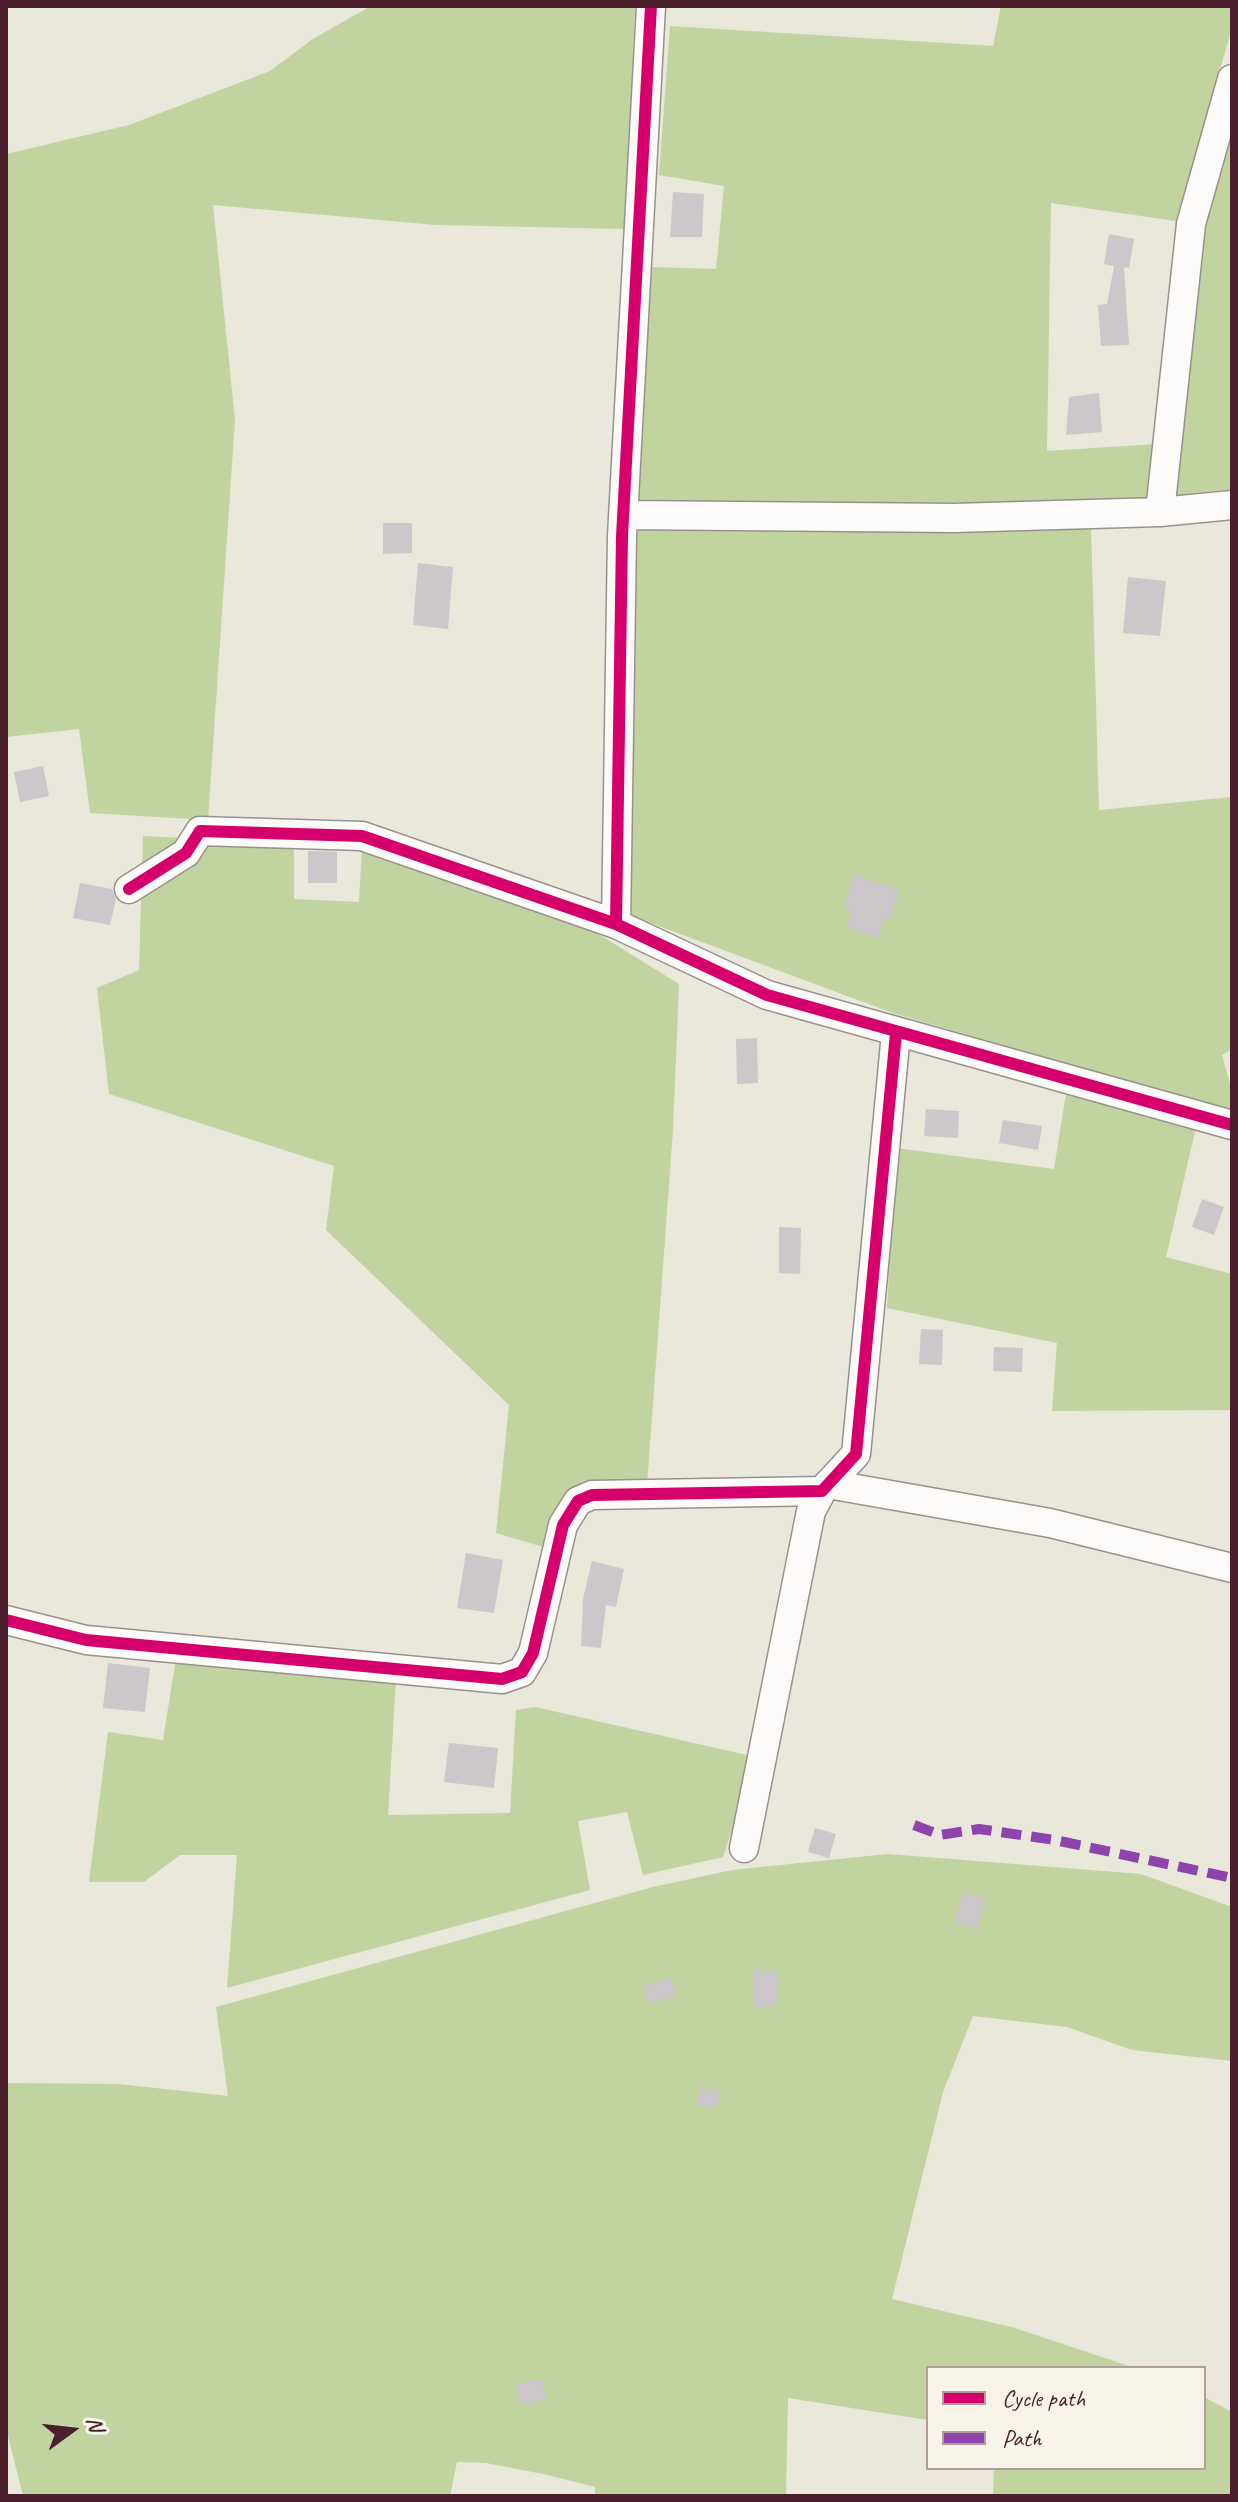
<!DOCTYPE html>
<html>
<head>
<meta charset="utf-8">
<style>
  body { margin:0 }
  #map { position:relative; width:1238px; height:2502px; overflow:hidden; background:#eae7db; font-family:Caveat,sans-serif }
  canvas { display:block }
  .frame { position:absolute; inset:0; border:8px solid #4a1f2b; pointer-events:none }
  .legend { position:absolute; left:926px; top:2366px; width:280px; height:104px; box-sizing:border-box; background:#f7f3e8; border:2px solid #b29e9c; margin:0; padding:10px 14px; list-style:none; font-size:24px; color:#4a1f2b }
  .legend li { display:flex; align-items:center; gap:16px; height:40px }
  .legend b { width:40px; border:2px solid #b29e9c }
  .north { position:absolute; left:32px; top:2390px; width:80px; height:80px; -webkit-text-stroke:6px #f7f3e8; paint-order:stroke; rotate:75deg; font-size:22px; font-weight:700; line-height:32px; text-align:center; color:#4a1f2b }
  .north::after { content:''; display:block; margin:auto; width:28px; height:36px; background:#4a1f2b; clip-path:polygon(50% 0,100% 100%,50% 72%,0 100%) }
</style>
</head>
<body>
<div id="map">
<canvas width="1238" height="2502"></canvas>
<div class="frame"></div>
<ul class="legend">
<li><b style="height:10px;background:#d6006c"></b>Cycle path</li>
<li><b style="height:10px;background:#8e44ad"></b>Path</li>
</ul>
<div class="north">N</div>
</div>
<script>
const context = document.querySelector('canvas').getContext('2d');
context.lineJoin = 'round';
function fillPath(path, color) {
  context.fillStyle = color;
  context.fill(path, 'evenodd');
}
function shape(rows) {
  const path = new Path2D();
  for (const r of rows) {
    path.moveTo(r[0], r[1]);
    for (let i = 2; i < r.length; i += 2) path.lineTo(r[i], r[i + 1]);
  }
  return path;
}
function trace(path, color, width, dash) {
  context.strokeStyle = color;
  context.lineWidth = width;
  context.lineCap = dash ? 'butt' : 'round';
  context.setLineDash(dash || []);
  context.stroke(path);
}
const green = shape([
  [371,6,635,6,626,229,436,225,213,205,235,420,208,820,90,813,79,729,6,737,6,154,129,125,270,71,313,39],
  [1001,6,1232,6,1232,28,1176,221,1051,203,1047,451,1156,444,1151,504,636,504,648,267,716,269,724,186,659,175,670,26,993,46],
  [1232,126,1232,489,1175,495,1202,231],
  [1091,527,1099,810,1232,797,1232,1049,1222,1055,1232,1091,1232,1112,893,1013,629,915,636,530],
  [143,836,294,843,294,899,359,902,362,846,582,924,679,984,673,1130,647,1485,592,1487,550,1549,496,1533,509,1405,326,1230,334,1166,109,1094,97,988,139,970],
  [1067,1087,1197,1123,1166,1257,1232,1274,1232,1410,1052,1411,1057,1343,887,1308,896,1148,1054,1169],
  [176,1658,396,1680,388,1815,510,1813,516,1710,535,1707,756,1757,723,1857,643,1875,627,1812,578,1821,590,1890,227,1988,237,1855,180,1855,144,1882,89,1882,108,1732,163,1740],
  [888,1854,1141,1874,1232,1907,1232,2061,1132,2050,1067,2027,973,2016,943,2092,892,2299,1015,2328,1135,2368,928,2368,928,2420,788,2398,786,2496,595,2496,595,2487,543,2474,486,2463,457,2462,450,2496,23,2496,6,2428,6,2083,119,2084,228,2096,216,2007,653,1887,732,1870],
  [1204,2397,1232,2412,1232,2496,993,2496,994,2468,1204,2468]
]);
const building = shape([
  [673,192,704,194,702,237,670,237],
  [1109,234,1134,239,1129,268,1124,267,1129,345,1101,346,1098,305,1107,304,1114,266,1104,264],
  [1099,393,1102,432,1066,435,1069,397],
  [383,523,412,523,412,553,383,554],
  [418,563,453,567,448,629,413,625],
  [1128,577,1166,581,1160,636,1123,633],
  [43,766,49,796,20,802,14,772],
  [308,851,337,852,337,883,308,883],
  [854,875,900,890,889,921,884,919,878,938,846,927,852,910,844,908],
  [80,883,112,889,116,899,110,925,73,918],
  [757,1038,758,1083,737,1084,736,1039],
  [926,1109,959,1111,958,1138,924,1136],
  [1003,1120,1042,1126,1038,1150,999,1143],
  [1202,1199,1224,1207,1214,1235,1192,1227],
  [779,1227,801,1228,800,1274,779,1273],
  [921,1329,943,1330,942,1365,919,1364],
  [994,1347,1023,1348,1022,1372,993,1371],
  [466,1553,503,1560,494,1613,457,1608],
  [592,1561,624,1569,616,1607,606,1605,601,1648,581,1646,583,1599],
  [108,1663,150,1668,145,1712,103,1708],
  [449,1743,498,1748,494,1788,444,1782],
  [815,1828,836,1834,829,1858,808,1852],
  [962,1893,985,1898,978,1928,955,1923],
  [753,1970,778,1971,776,2006,754,2007],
  [671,1978,676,1996,648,2004,643,1986],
  [700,2088,720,2091,717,2108,697,2105],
  [542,2379,547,2399,521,2405,517,2384]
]);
const minor = shape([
  [1160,512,1191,224,1232,79],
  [626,515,954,518,1160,512,1232,505],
  [129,889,186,853,200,831,362,836,616,924,767,995,1232,1125],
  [616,924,622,536,651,6],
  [828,1484,1050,1523,1232,1568],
  [6,1620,86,1640,502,1679,522,1672,533,1653,563,1525,578,1501,592,1495,822,1491,856,1454,896,1033],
  [744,1848,811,1511,822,1491]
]);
const quiet = shape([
  [914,1825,940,1835,979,1829,1055,1840,1232,1878]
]);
const cycleway = shape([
  [129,889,186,853,200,831,362,836,616,924,767,995,1232,1125],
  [616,924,622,536,651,6],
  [6,1620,86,1640,502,1679,522,1672,533,1653,563,1525,578,1501,592,1495,822,1491,856,1454,896,1033]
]);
fillPath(green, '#c1d39e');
fillPath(building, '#cdc6cb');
trace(minor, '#99918c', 31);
trace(minor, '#fcfbfa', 28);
trace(quiet, '#8e44ad', 10, [20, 10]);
trace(cycleway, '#d6006c', 12);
</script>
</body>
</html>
